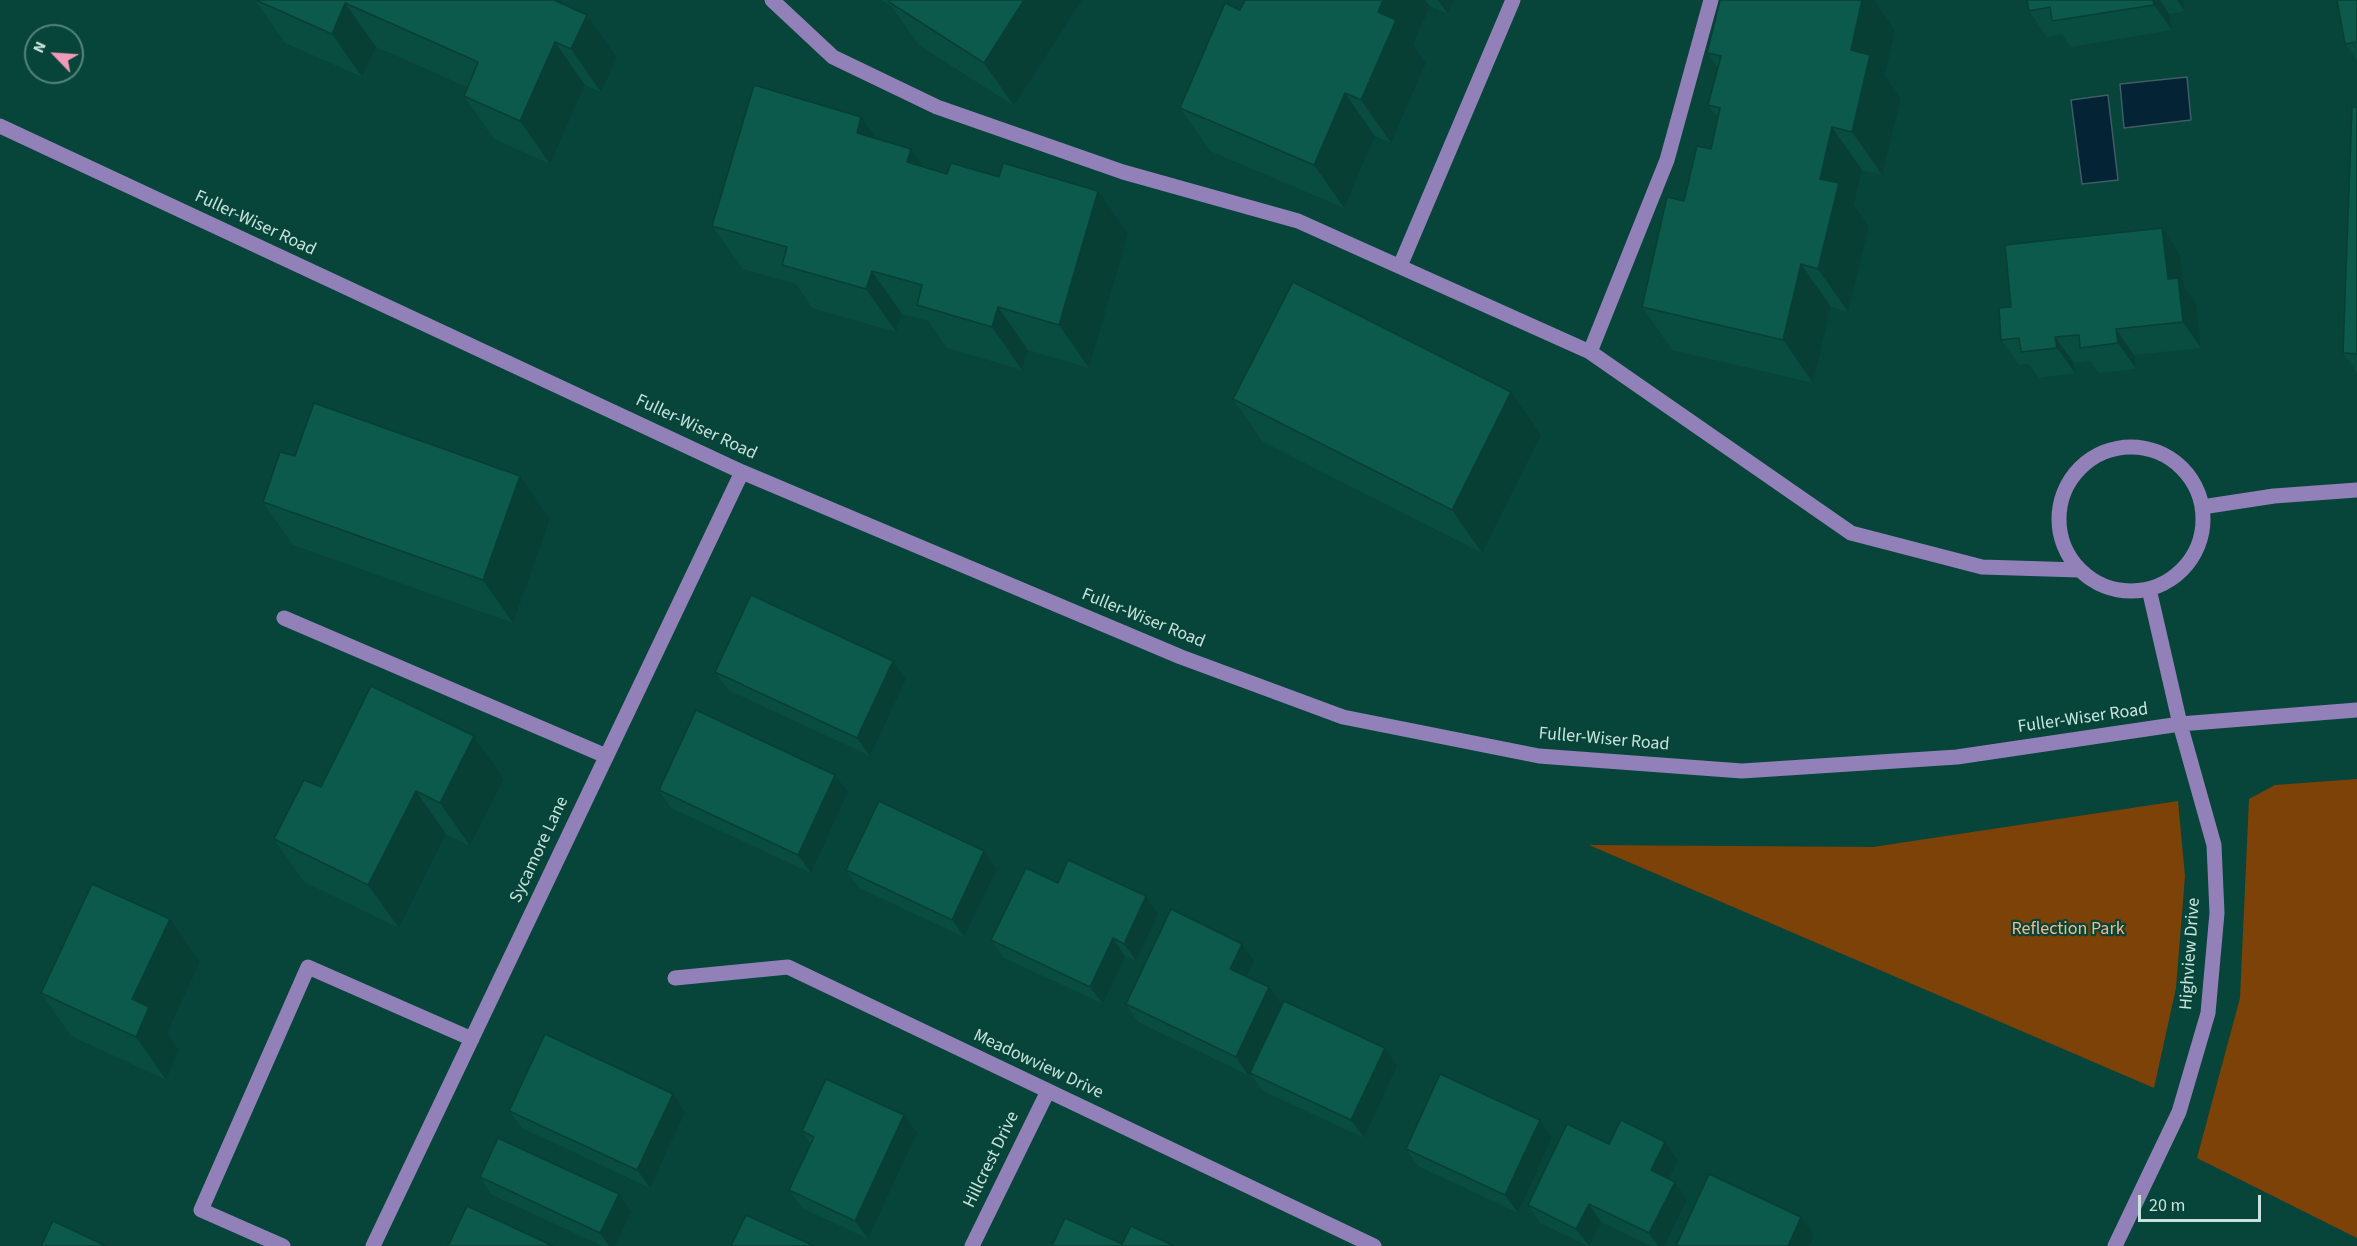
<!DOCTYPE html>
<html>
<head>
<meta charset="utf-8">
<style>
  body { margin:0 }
  #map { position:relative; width:2357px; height:1246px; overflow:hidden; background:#07443a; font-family:"Source Sans 3",sans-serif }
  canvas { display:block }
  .north { position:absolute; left:24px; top:24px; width:60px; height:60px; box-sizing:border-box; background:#07443a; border:2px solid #54847a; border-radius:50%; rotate:295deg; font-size:16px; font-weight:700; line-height:24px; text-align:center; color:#c7e3db }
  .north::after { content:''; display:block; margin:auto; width:21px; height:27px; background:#ef9ab8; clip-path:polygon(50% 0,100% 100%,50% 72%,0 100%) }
  .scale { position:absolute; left:2138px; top:1195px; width:123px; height:27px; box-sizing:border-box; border:3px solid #c7e3db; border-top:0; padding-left:8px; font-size:18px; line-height:21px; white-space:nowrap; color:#c7e3db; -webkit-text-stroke:4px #07443a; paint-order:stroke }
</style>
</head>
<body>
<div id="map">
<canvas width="2357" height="1246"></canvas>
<div class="north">N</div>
<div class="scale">20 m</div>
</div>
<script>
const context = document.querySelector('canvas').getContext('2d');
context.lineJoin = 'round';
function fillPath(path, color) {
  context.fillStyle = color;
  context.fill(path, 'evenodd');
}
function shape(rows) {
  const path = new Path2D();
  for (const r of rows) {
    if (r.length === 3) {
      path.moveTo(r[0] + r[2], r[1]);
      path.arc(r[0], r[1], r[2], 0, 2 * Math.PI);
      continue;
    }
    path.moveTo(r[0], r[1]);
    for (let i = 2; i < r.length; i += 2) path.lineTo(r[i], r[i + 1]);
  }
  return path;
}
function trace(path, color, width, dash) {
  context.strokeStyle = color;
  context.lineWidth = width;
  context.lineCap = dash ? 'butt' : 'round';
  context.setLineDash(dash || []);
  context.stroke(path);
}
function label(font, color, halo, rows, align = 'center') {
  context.font = font + ' "Source Sans 3",sans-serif';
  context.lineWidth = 4.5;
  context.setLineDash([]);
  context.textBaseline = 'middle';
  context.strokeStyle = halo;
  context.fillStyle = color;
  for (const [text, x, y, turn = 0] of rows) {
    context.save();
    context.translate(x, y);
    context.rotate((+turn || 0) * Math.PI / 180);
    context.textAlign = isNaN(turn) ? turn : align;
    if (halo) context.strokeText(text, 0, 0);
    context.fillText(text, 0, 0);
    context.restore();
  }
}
const green = shape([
  [2357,779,2357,1238,2197,1158,2240,998,2249,799,2275,785],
  [2178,801,2185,876,2176,988,2154,1088,1589,845,1873,847]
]);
const water = shape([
  [2187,77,2191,120,2124,128,2120,84,2187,77],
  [2108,95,2118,180,2082,184,2071,100,2108,95]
]);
const minor = shape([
  [772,0,833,57,937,107,1123,172,1298,221,1590,352,1851,533,1982,567,2079,570],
  [0,126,742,472,1181,657,1343,717,1539,756,1742,771,1957,757,2180,724,2357,710],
  [1400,266,1513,0],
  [1590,352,1667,160,1711,0],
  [2131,519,72],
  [2202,507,2274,496,2357,490],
  [284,618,606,756],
  [675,978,788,967,1374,1246],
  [283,1246,201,1210,308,967,472,1039],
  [373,1246,742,472],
  [972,1246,1048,1091],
  [2115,1246,2179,1112,2208,1013,2217,913,2214,845,2180,724,2149,589]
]);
const wall = shape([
  [255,0,564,5,617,58,601,92,585,85,550,164,494,139,464,96,467,87,376,47,362,77,285,43],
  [881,0,1082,0,1014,106,919,45,892,7],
  [1245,0,1454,0,1448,14,1430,6,1413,45,1426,63,1391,143,1375,136,1344,208,1210,151,1180,108,1240,10],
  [2027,0,2183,0,2185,11,2169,14,2172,30,2070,47,2062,34,2047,37,2029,11],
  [2357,0,2357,60,2345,44],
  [1895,31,1885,76,1901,98,1882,175,1862,170,1854,205,1869,226,1848,312,1831,307,1813,383,1672,350,1642,307,1684,201,1711,149,1718,118,1708,105,1718,68,1707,53],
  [2357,107,2357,373,2343,353],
  [877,139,911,149,923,167,1128,234,1089,368,1028,350,1022,370,947,348,928,321,902,314,896,332,812,308,796,284,743,269,712,226],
  [2162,228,2180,254,2184,287,2196,304,2201,348,2134,355,2136,369,2098,373,2090,361,2074,363,2075,373,2039,378,2029,364,2019,365,2001,340,2011,307],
  [1233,399,1541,435,1482,553,1263,442],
  [295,456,520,476,550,519,513,623,293,545,263,502],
  [893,661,906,679,870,756,728,690,715,672],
  [474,736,504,779,470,846,446,834,399,928,304,882,274,839,321,787],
  [659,790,848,792,811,873,671,808],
  [984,851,997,869,964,937,859,888,846,870],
  [1058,883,1158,914,1136,961,1125,956,1103,1004,1004,958,991,940],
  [1254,961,1247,977,1269,987,1282,1005,1248,1075,1138,1022,1126,1004],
  [200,962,167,1033,179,1050,166,1080,71,1036,41,993],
  [1385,1048,1397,1066,1364,1138,1263,1091,1250,1073],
  [509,1111,685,1112,650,1188,522,1128],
  [802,1131,917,1133,868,1239,802,1208,789,1190,811,1144],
  [1552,1138,1518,1213,1418,1166,1406,1149],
  [1665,1142,1678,1160,1668,1179,1687,1200,1664,1246,1651,1246,1601,1222,1589,1246,1588,1246,1540,1223,1528,1205,1609,1144],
  [480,1177,619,1194,631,1212,615,1246,602,1246,492,1195]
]);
const shadedWall = shape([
  [543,0,561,0,575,20],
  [1024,0,1082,0,1014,106,984,63],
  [1383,0,1425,0,1430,6,1413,45,1426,63,1391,143,1361,100,1378,12],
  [1438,0,1454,0,1448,14],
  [1862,0,1874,0,1895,31,1885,76,1901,98,1882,175,1852,132,1851,50],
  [2153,0,2160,0,2169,14,2172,30,2154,5],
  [2177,0,2183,0,2185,11],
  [345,3,376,47,362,77,332,34],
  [587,15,617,58,601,92,571,49],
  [555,42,585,85,550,164,520,121],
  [1345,93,1375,136,1344,208,1314,165],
  [861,117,892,160,857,133],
  [1832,127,1862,170,1854,205,1869,226,1848,312,1818,269,1820,179],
  [911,149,941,192,907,162],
  [1098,191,1128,234,1089,368,1059,325],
  [2162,228,2180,254,2184,287,2196,304,2201,348,2183,322,2168,279],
  [1801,264,1831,307,1813,383,1783,340],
  [872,271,902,314,896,332,866,289],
  [998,307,1028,350,1022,370,992,327],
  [2116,329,2134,355,2136,369,2118,343],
  [2055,337,2074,363,2075,373,2057,348],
  [1511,392,1541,435,1482,553,1452,510],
  [520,476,550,519,513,623,483,580],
  [893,661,906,679,870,756,857,738],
  [474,736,504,779,470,846,440,803],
  [835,775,848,792,811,873,798,855],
  [416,791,446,834,399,928,368,885],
  [984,851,997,869,964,937,952,920],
  [1146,896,1158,914,1136,961,1124,944],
  [170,919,200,962,167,1033,179,1050,166,1080,136,1037,132,999],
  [1113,938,1125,956,1103,1004,1090,987],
  [1242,944,1254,961,1242,987,1230,969],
  [1269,987,1282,1005,1248,1075,1236,1057],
  [1385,1048,1397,1066,1364,1138,1351,1120],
  [673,1094,685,1112,650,1188,637,1170],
  [904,1115,917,1133,868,1239,855,1221],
  [1540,1120,1552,1138,1518,1213,1505,1195],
  [1665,1142,1678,1160,1664,1188,1651,1170],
  [1675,1182,1687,1200,1664,1246,1658,1246,1649,1233],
  [619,1194,631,1212,615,1246,609,1246,600,1233],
  [1589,1204,1601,1222,1589,1246,1576,1229],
  [1801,1217,1814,1235,1809,1246,1788,1246]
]);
const building = shape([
  [256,0,554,0,587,15,571,49,555,42,520,121,464,96,478,62,345,3,332,34,256,0],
  [890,0,1024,0,984,63,889,2,890,0],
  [1245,0,1383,0,1378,12,1396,20,1361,100,1345,93,1314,165,1180,108,1225,3,1240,10,1245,0],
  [1720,0,1862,0,1851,50,1870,55,1852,132,1832,127,1820,179,1839,183,1818,269,1801,264,1783,340,1642,307,1667,197,1684,201,1697,146,1711,149,1720,108,1708,105,1721,56,1707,53,1720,0],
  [2027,0,2153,0,2154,5,2052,21,2050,7,2029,11,2027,0],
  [2337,0,2357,0,2357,42,2345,44,2337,0],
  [754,85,861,117,857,133,911,149,907,162,947,174,951,163,999,177,1003,163,1098,191,1059,325,998,307,992,327,917,305,922,285,872,271,866,289,782,265,787,247,712,226,754,85],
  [2352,107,2357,107,2357,354,2343,353,2352,107],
  [2162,228,2168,279,2178,278,2183,322,2116,329,2118,343,2080,348,2079,335,2055,337,2057,348,2021,352,2019,338,2001,340,1999,308,2011,307,2005,245,2162,228],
  [1293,282,1511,392,1452,510,1233,399,1293,282],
  [314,403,520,476,483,580,263,502,280,452,295,456,314,403],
  [751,595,893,661,857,738,715,672,751,595],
  [371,686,474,736,440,803,416,791,368,885,274,839,304,780,321,787,371,686],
  [696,710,835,775,798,855,659,790,696,710],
  [879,801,984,851,952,920,846,870,879,801],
  [1068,860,1146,896,1124,944,1113,938,1090,987,991,940,1026,868,1058,883,1068,860],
  [92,884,170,919,132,999,149,1007,136,1037,41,993,92,884],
  [1171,909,1242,944,1230,969,1269,987,1236,1057,1126,1004,1171,909],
  [1284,1001,1385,1048,1351,1120,1250,1073,1284,1001],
  [545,1034,673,1094,637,1170,509,1111,545,1034],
  [1440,1074,1540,1120,1505,1195,1406,1149,1440,1074],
  [826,1079,904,1115,855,1221,789,1190,814,1137,802,1131,826,1079],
  [1621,1120,1665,1142,1651,1170,1675,1182,1649,1233,1589,1204,1576,1229,1528,1205,1567,1124,1609,1144,1621,1120],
  [498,1138,619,1194,600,1233,480,1177,498,1138],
  [1709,1174,1801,1217,1788,1246,1676,1246,1709,1174],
  [467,1206,553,1246,448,1246,467,1206],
  [746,1215,814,1246,731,1246,746,1215],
  [1065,1218,1122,1244,1131,1226,1174,1246,1052,1246,1065,1218],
  [53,1221,106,1246,41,1246,53,1221]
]);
const streetNames = [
  ["Fuller-Wiser Road",255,224,25],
  ["Fuller-Wiser Road",696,428,25],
  ["Fuller-Wiser Road",1143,619,22],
  ["Fuller-Wiser Road",2083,719,-8],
  ["Fuller-Wiser Road",1604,740,5],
  ["Sycamore Lane",540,850,-65],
  ["Highview Drive",2191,954,-86],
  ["Meadowview Drive",1038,1065,25],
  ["Hillcrest Drive",992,1160,-64]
];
const parkNames = [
  ["Reflection Park",2068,930]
];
fillPath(green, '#7d4207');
fillPath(water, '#042435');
trace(water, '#3e5d67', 1.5);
trace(minor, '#9181b8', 15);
fillPath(wall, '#094d41');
fillPath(shadedWall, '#083f35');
fillPath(building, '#0b5a4c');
trace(building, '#083f35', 1.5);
label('18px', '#c7e3db', '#07443a', streetNames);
label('18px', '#f4b78a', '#07443a', parkNames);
</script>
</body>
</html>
